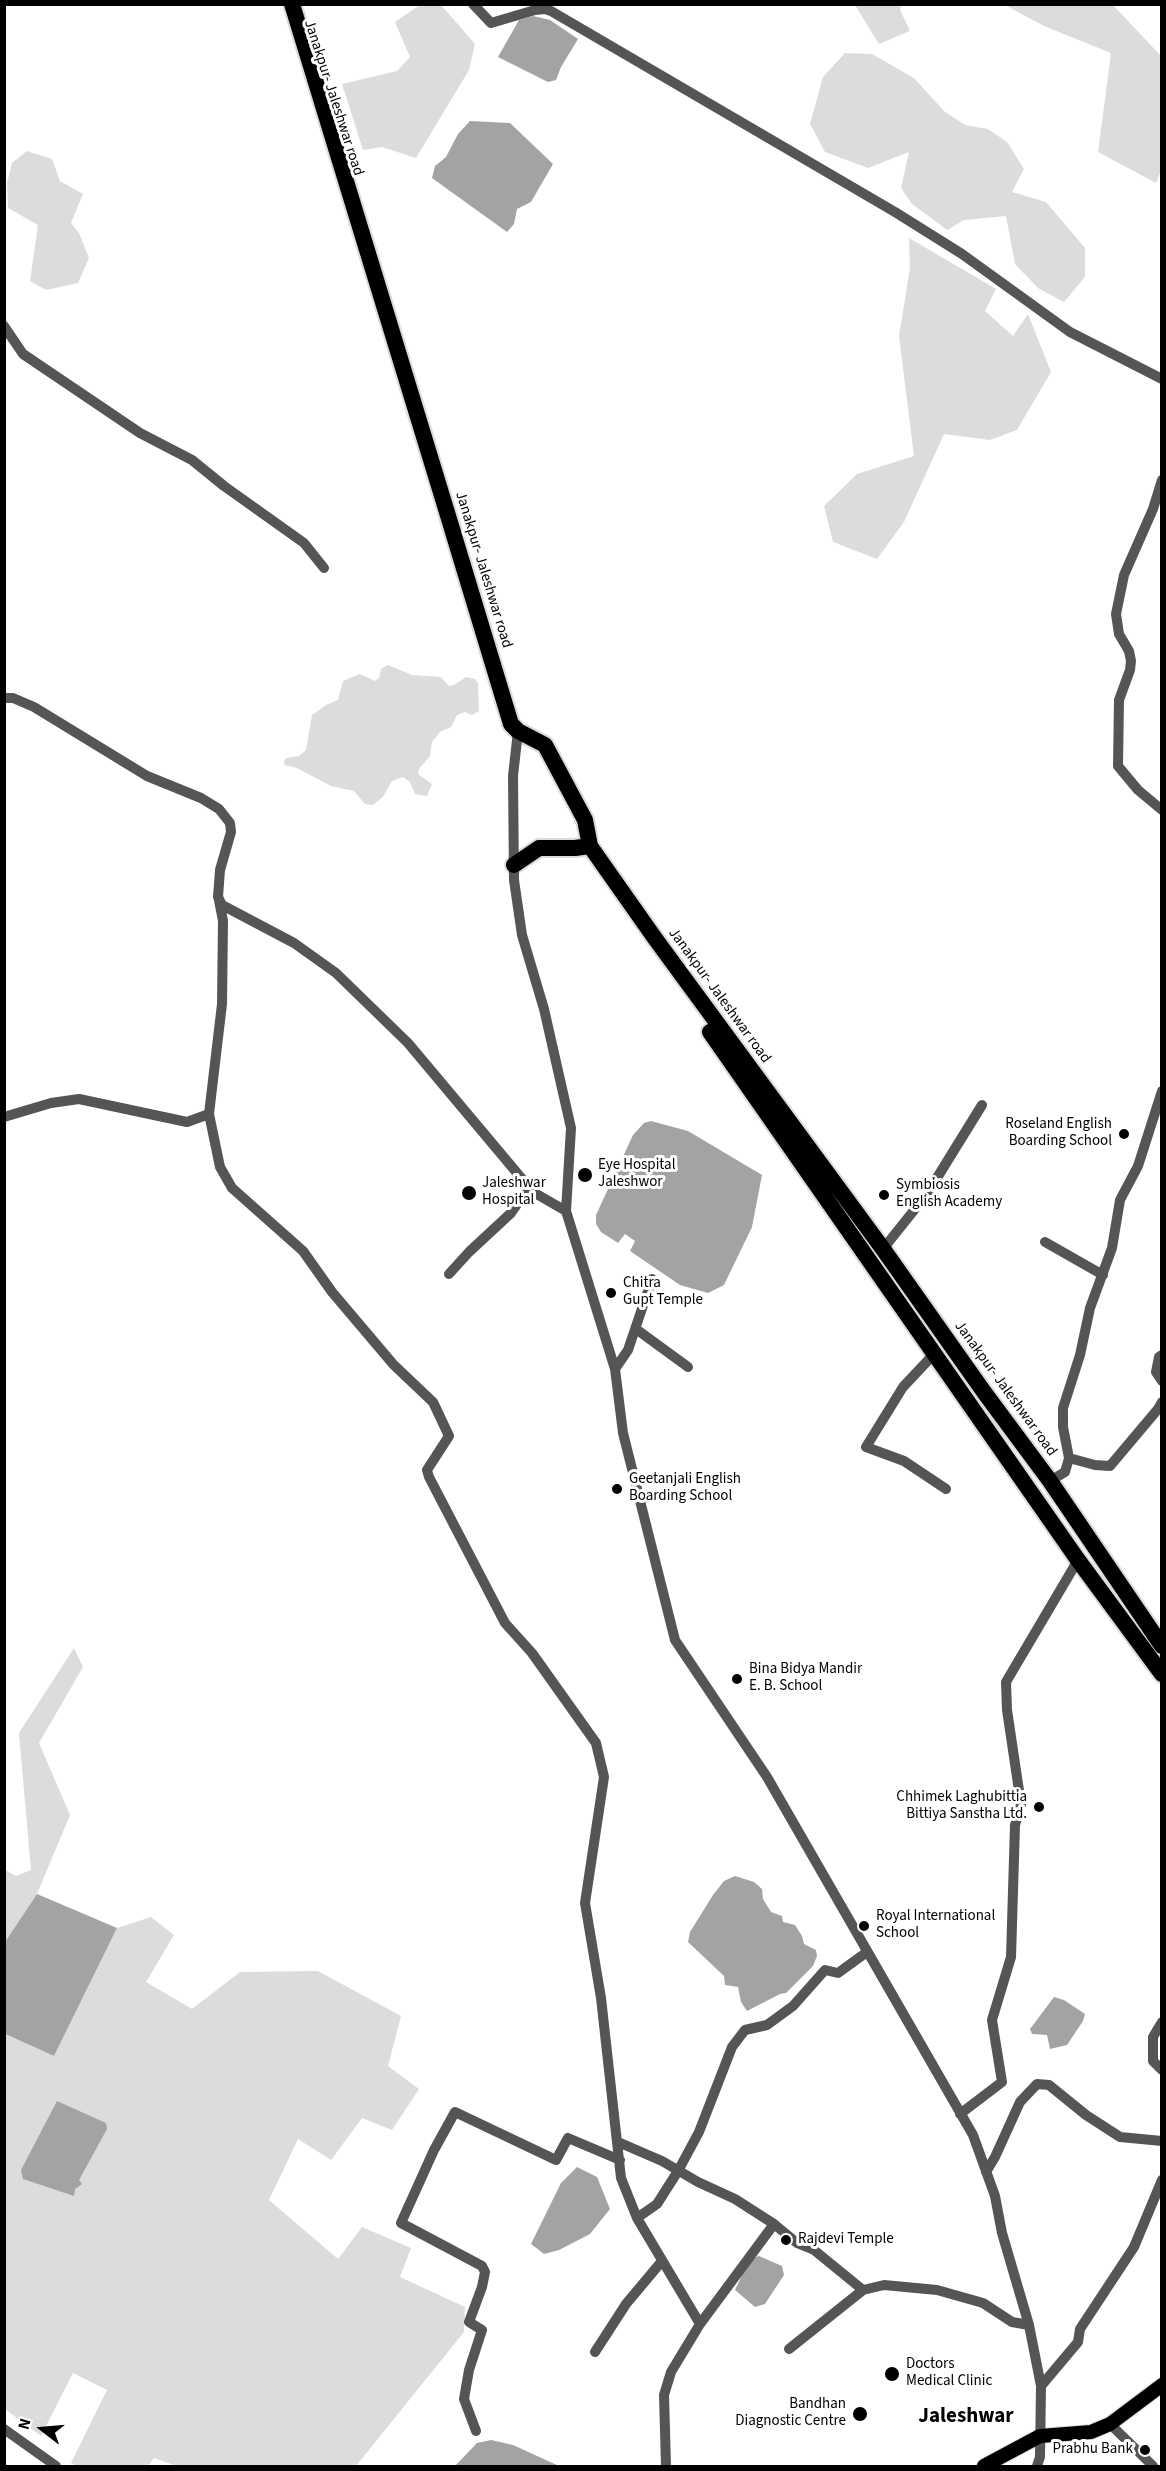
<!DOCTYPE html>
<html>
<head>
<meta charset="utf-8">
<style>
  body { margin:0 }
  #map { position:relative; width:1166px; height:2471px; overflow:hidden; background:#fff; font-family:"Source Sans 3",sans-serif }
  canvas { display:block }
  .frame { position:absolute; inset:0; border:6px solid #000; pointer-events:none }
  .north { position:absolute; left:12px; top:2399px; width:60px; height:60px; -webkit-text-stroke:4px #fff; paint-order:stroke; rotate:286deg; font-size:16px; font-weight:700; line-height:24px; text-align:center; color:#000 }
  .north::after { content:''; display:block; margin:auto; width:21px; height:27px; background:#000; clip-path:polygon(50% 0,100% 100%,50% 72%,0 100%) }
</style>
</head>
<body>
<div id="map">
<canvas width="1166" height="2471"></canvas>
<div class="frame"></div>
<div class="north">N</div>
</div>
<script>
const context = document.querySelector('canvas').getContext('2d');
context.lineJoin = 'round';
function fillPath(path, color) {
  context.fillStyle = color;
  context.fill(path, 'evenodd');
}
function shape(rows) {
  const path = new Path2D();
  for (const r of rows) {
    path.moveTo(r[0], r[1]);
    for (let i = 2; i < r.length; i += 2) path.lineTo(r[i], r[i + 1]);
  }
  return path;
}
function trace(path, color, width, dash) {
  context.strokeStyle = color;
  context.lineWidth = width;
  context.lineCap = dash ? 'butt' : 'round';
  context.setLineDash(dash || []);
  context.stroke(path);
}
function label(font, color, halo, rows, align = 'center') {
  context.font = font + ' "Source Sans 3",sans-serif';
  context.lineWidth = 6;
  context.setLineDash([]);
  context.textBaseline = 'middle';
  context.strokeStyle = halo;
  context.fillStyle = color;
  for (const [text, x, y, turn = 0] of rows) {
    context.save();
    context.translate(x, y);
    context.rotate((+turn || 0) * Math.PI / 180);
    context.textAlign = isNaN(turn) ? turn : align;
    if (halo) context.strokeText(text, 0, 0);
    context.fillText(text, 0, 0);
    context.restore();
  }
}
const green = shape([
  [420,5,441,5,475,44,469,70,416,158,382,147,363,150,342,84,397,71,410,57,395,22],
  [855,5,901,5,900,10,910,31,879,44],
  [1005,5,1113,5,1161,56,1162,168,1156,183,1098,152,1111,53,1044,26],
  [845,53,872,54,914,78,944,111,965,125,988,129,1007,142,1024,169,1012,192,1046,202,1085,248,1085,277,1064,302,1038,288,1015,264,1006,216,964,220,947,230,912,204,901,188,909,152,868,168,825,152,810,124,823,77],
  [27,151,52,159,60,181,83,194,71,223,79,233,89,258,78,283,46,290,30,281,38,225,8,208,7,183,12,163],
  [909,238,996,289,985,311,1013,336,1028,314,1051,372,1017,430,990,440,944,434,904,522,877,559,833,542,824,506,857,474,914,456,899,336,910,268],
  [388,665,412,675,441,677,449,686,454,685,466,677,475,679,478,683,479,711,472,715,465,712,457,715,451,727,440,732,432,742,430,756,419,769,418,774,432,784,427,796,415,794,410,782,403,777,392,781,383,797,373,805,365,804,354,791,331,786,297,768,285,765,284,762,286,758,299,756,306,750,312,715,326,705,338,700,343,681,360,674,375,681,379,678,381,669],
  [74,1648,83,1667,39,1743,70,1815,37,1894,5,1942,5,1870,16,1876,31,1870,19,1733],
  [151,1917,174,1935,146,1982,192,2009,240,1972,318,1971,401,2016,388,2066,419,2089,392,2130,362,2118,331,2160,298,2139,269,2200,338,2259,362,2227,411,2248,400,2277,465,2307,464,2332,356,2466,177,2466,154,2458,148,2466,77,2466,71,2463,107,2390,73,2373,41,2436,5,2409,4,2034,54,2056,117,1928]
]);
const water = shape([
  [533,16,550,20,578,39,561,67,556,80,548,82,498,57,519,20],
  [470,121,510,123,553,164,531,202,517,209,514,224,507,232,432,178,435,166,446,157,458,134],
  [651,1121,688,1131,762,1175,752,1227,724,1285,708,1293,680,1285,630,1251,635,1241,625,1234,618,1243,601,1232,596,1224,596,1215,633,1135,644,1123],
  [735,1876,754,1882,762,1889,763,1899,771,1912,782,1916,783,1922,795,1925,802,1936,804,1944,816,1950,817,1956,813,1966,786,1993,780,1994,747,2011,741,2002,738,1987,725,1985,724,1976,688,1942,690,1932,713,1895,724,1881],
  [37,1894,117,1928,54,2056,5,2034,5,1942],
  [1054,1997,1064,2000,1085,2014,1083,2021,1067,2045,1050,2049,1047,2035,1032,2034,1030,2029],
  [57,2101,106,2123,107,2129,79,2180,82,2184,75,2189,74,2196,23,2179,21,2170],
  [577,2167,597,2177,610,2209,590,2234,559,2250,544,2254,531,2244,561,2183],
  [759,2256,782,2266,784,2275,765,2304,755,2307,735,2290,750,2259],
  [491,2440,513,2445,559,2466,455,2466,477,2443]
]);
const minor = shape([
  [473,4,491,23,535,10,545,9,551,11,895,212,962,254,1070,332,1162,379],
  [4,326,23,354,140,433,192,460,224,486,304,543,324,568],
  [1162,480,1153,509,1124,575,1116,614,1119,634,1129,651,1131,661,1130,670,1119,700,1118,766,1138,790,1162,810],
  [4,698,13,698,34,707,147,776,201,798,219,809,230,823,231,832,220,870,218,897,222,905,294,943,336,973,408,1043,533,1192,566,1211],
  [518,731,513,776,514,880,522,935,544,1009,571,1128,566,1211,615,1369,623,1433,675,1640,767,1777,973,2135,995,2196,1002,2233,1029,2325,1041,2386,1040,2457,1037,2466],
  [209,1114,222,1004,223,921,219,900],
  [4,1117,51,1103,79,1099,187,1122,209,1114,220,1167,232,1188,303,1251,332,1292,393,1364,433,1402,449,1436,427,1470,429,1477,505,1623,532,1653,596,1743,604,1777,585,1903,601,1998,621,2178,637,2218,700,2324],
  [1045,1242,1103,1275],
  [883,1249,927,1194,982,1105],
  [449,1274,469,1252,511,1213,529,1187],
  [636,1329,688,1367],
  [934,1354,903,1387,866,1447,904,1461,946,1489],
  [1162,1355,1159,1357,1156,1372,1162,1381],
  [615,1369,628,1350,652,1279],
  [1069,1458,1095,1465,1110,1466,1158,1409,1162,1402],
  [1050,1481,1065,1472,1069,1458,1063,1427,1063,1408,1080,1355,1090,1308,1112,1248,1120,1200,1138,1166,1162,1091],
  [1162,2022,1153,2037,1153,2061,1162,2070],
  [960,2114,1002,2082,992,2020,1011,1957,1015,1825,1021,1804,1007,1710,1006,1682,1078,1560],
  [618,2142,662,2161,698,2182,735,2199,774,2224],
  [986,2172,995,2157,1020,2102,1037,2084,1049,2085,1086,2115,1120,2137,1162,2141],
  [637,2218,657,2204,678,2171,699,2132,732,2047,745,2030,767,2025,793,2006,825,1970,838,1973,867,1952],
  [789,2349,863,2290,884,2285,937,2290,983,2303,1012,2322,1029,2325],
  [595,2352,626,2304,662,2261],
  [1041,2386,1078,2342,1080,2329,1134,2247,1162,2180],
  [1110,2424,1153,2466],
  [4,2429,56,2466],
  [476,2431,464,2399,469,2370,482,2330,469,2322,482,2287,485,2272,482,2266,401,2223,434,2150,455,2112,556,2160,568,2138,620,2160],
  [666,2466,664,2395,671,2372,700,2324,774,2224,797,2243,814,2250,863,2290]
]);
const major = shape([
  [984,2466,1040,2436,1091,2432,1110,2424,1162,2385]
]);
const highway = shape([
  [449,519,511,724,518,731,545,745,585,820,590,846,654,937,883,1249,984,1392,1050,1481,1162,1646],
  [514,865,539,848,575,848,590,846],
  [710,1032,1078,1560,1162,1674]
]);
const highwayBridge = shape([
  [292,4,453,532]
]);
const markers = [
  [1124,1134,6,"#000"],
  [585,1175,8,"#000"],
  [469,1193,8,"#000"],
  [884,1195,6,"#000"],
  [611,1293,6,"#000"],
  [617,1489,6,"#000"],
  [737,1679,6,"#000"],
  [1039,1807,6,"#000"],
  [864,1926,6,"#000"],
  [786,2240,6,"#000"],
  [892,2374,8,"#000"],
  [860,2414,8,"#000"],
  [1145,2450,6,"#000"]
];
const streetNames = [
  ["Janakpur- Jaleshwar road",333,98,72],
  ["Janakpur- Jaleshwar road",483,570,73],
  ["Janakpur- Jaleshwar road",719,996,54],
  ["Janakpur- Jaleshwar road",1005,1389,54]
];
const poiNames = [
  ["Roseland English",1112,1125,"right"],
  ["Boarding School",1112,1142,"right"],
  ["Eye Hospital",598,1166],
  ["Jaleshwor",598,1183],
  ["Jaleshwar",482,1184],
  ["Hospital",482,1201],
  ["Symbiosis",896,1186],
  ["English Academy",896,1203],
  ["Chitra",623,1284],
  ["Gupt Temple",623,1301],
  ["Geetanjali English",629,1480],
  ["Boarding School",629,1497],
  ["Bina Bidya Mandir",749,1670],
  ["E. B. School",749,1687],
  ["Chhimek Laghubittia",1027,1798,"right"],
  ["Bittiya Sanstha Ltd.",1027,1815,"right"],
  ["Royal International",876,1917],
  ["School",876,1934],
  ["Rajdevi Temple",798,2240],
  ["Doctors",906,2365],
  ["Medical Clinic",906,2382],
  ["Bandhan",846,2405,"right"],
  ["Diagnostic Centre",846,2422,"right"],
  ["Prabhu Bank",1133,2450,"right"]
];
const districtNames = [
  ["Jaleshwar",966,2417]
];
fillPath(green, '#dcdcdc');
fillPath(water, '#a3a3a3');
trace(major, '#dbdbdb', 16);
trace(highway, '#dbdbdb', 20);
trace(minor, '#555', 10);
trace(major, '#000', 14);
trace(highway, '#000', 16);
trace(highwayBridge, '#dbdbdb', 20, []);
trace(highwayBridge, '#000', 16);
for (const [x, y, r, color] of markers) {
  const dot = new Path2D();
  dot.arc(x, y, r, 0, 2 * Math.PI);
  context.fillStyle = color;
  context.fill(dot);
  trace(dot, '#fff', 2);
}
label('15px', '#000', '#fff', streetNames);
label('15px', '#000', '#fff', poiNames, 'left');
label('bold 21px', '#000', '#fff', districtNames);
</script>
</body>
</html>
